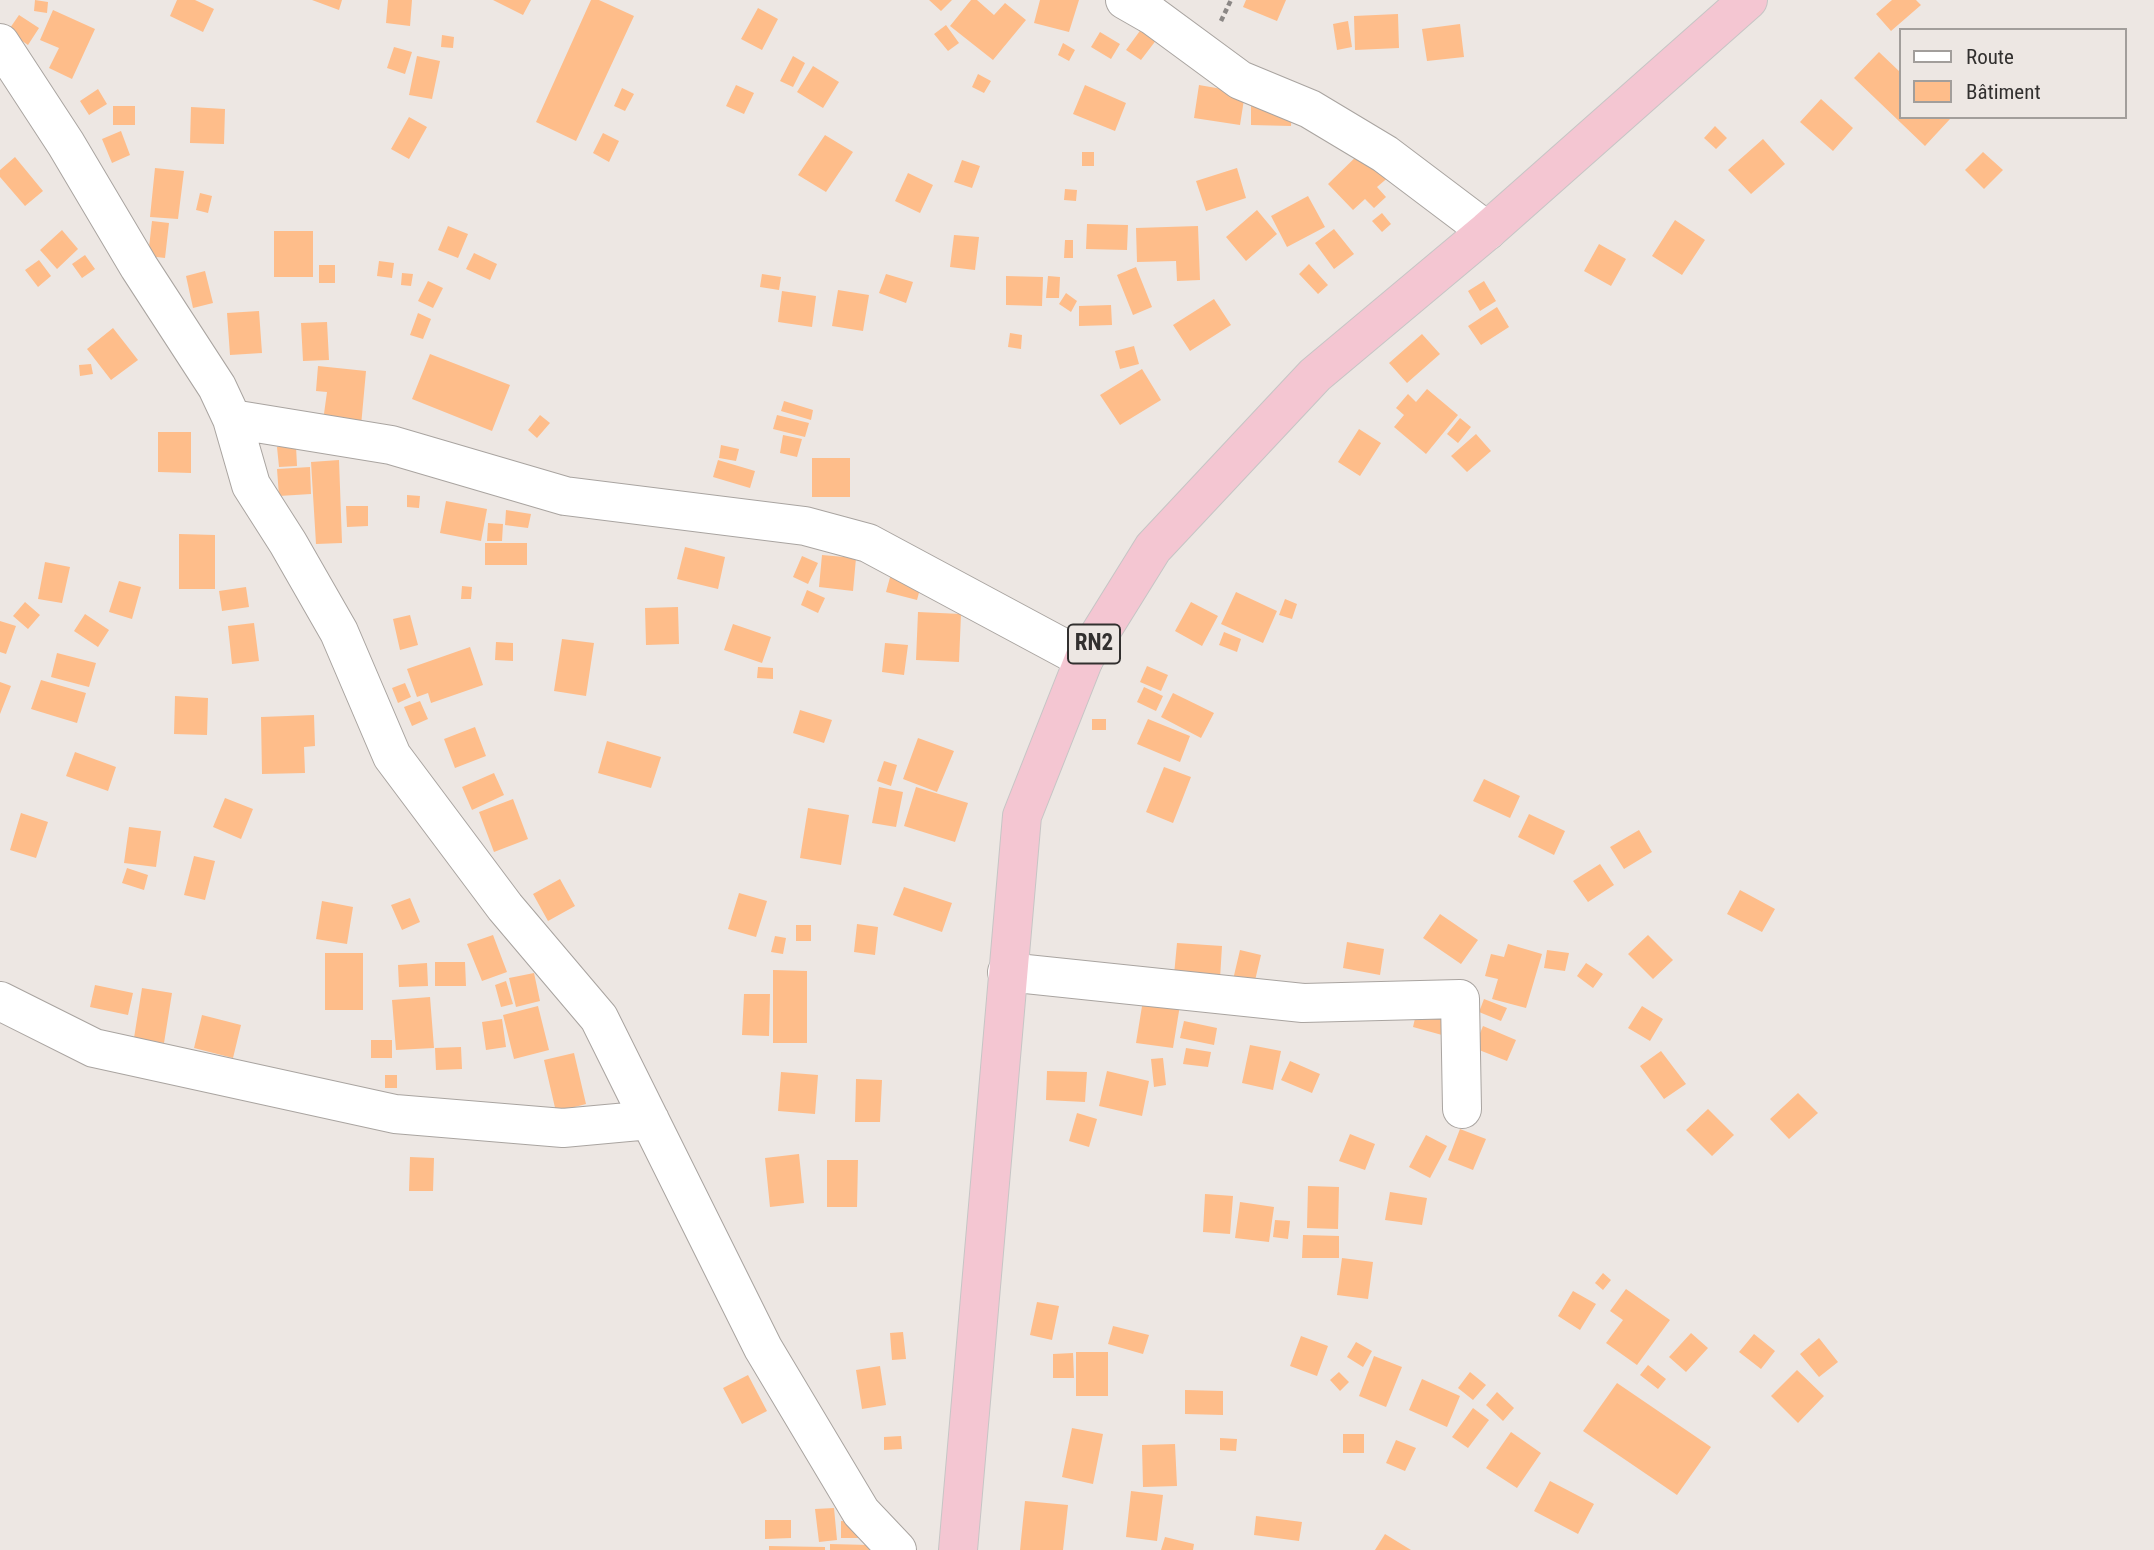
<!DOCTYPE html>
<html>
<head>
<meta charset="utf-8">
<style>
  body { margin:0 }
  #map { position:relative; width:2154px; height:1550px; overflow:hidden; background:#ede7e3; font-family:"Roboto Condensed",sans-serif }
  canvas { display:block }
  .legend { position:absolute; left:1899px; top:28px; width:228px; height:91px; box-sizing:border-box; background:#ede7e3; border:2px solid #a29e9b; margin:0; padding:9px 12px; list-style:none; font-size:21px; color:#32302f }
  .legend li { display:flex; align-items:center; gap:14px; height:35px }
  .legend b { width:35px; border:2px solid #a29e9b }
</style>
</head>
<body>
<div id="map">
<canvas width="2154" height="1550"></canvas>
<ul class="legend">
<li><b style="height:9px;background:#fff"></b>Route</li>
<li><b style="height:19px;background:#febd8a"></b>Bâtiment</li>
</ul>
</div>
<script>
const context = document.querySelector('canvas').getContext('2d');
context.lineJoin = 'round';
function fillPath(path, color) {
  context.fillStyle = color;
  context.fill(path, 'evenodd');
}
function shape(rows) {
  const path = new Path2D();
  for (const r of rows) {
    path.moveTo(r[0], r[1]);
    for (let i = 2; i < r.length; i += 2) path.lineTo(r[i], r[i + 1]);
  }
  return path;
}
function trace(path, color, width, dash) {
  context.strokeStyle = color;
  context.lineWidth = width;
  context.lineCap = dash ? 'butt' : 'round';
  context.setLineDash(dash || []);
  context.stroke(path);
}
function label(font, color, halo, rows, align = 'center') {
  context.font = font + ' "Roboto Condensed",sans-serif';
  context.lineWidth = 5;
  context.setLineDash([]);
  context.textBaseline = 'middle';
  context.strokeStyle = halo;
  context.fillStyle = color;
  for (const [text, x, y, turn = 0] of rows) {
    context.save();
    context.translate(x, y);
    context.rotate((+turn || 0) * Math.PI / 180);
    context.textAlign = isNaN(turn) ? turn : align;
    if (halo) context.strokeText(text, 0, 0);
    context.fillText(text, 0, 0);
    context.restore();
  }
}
const building = shape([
  [35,0,48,2,47,13,34,11],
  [177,0,195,0,214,9,203,32,170,16],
  [312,0,342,0,339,10],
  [388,0,412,0,410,26,386,23],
  [493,0,531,0,523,15],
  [591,0,599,0,634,16,576,141,536,122],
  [929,0,952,0,941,11],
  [971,0,977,0,994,15,1005,3,1026,20,993,60,950,26],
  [1040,0,1079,0,1069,32,1034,23],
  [1246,0,1286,0,1277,21,1243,7],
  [1892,0,1916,0,1921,5,1891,31,1876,14],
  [758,8,778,19,762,50,741,39],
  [53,10,95,29,72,79,49,68,59,48,40,40],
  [1398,14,1399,48,1355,50,1354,16],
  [19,15,39,28,28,45,8,31],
  [1348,21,1352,47,1337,50,1333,24],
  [1460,24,1464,57,1427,61,1422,29],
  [946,25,959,43,948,51,934,34],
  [1142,28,1157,39,1141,60,1126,50],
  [1100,32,1120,44,1111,59,1091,47],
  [442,35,454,37,453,48,441,47],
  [1063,43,1075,50,1069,61,1058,55],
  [394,47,412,52,405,74,387,68],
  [1879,52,1900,72,1900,117,1948,117,1950,119,1925,146,1854,78],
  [417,56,440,61,432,99,409,95],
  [793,56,805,63,793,87,780,81],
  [813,66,839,82,823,108,797,92],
  [978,74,991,81,984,93,972,87],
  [736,85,754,93,744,114,726,106],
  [1085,85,1126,103,1115,131,1073,114],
  [1199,85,1245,93,1240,125,1194,118],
  [622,88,634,94,625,111,614,106],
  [98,89,107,104,89,115,80,101],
  [1821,99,1853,128,1833,151,1800,122],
  [1251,105,1292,106,1291,126,1251,125],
  [113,106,135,106,135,125,113,125],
  [191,107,225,109,224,144,190,143],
  [409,117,427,127,409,159,391,149],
  [1715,126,1727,138,1716,149,1704,138],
  [121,131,130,155,112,163,102,139],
  [603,133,619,141,609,162,593,153],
  [825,135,853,152,826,192,798,175],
  [1763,139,1785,164,1751,194,1728,170],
  [1365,148,1391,175,1377,187,1386,197,1374,208,1365,199,1353,210,1328,184],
  [1082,152,1094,152,1094,166,1082,166],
  [1983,152,2003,170,1984,189,1965,170],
  [15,157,43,191,25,206,0,177,0,170],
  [962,160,980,166,972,188,954,182],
  [155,168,184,171,178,219,150,217],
  [1237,168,1246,198,1206,211,1196,181],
  [908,173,933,185,920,213,895,201],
  [1065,189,1077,190,1076,201,1064,200],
  [200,193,212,196,208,213,196,210],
  [1308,196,1325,227,1287,247,1271,216],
  [1257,210,1277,234,1246,261,1226,237],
  [1382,213,1391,224,1382,232,1372,221],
  [1675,220,1705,240,1682,275,1652,256],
  [152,221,169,223,165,258,148,256],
  [1087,224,1128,225,1127,250,1086,249],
  [448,226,468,234,458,258,438,250],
  [1198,226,1200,280,1177,281,1176,261,1137,262,1136,228],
  [1334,229,1354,254,1334,269,1315,243],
  [62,230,78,249,57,269,40,250],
  [274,231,313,231,313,277,274,277],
  [954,235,979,237,975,270,950,267],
  [1065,240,1073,240,1073,258,1064,258],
  [1599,244,1626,259,1611,286,1584,271],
  [474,253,497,264,490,280,466,269],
  [85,255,95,269,82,278,72,264],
  [39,260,51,276,38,287,25,270],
  [379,261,394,263,392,278,377,276],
  [1309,264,1328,285,1318,294,1299,274],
  [319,265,335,265,335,283,319,283],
  [1136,267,1152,307,1133,315,1117,275],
  [205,271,213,303,193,308,186,276],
  [402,273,413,274,411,286,401,285],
  [762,274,781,277,779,290,760,287],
  [886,274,913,282,906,303,879,293],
  [1006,276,1043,277,1042,306,1006,305],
  [1048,276,1060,277,1059,298,1046,298],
  [428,281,443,288,433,308,418,301],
  [1484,281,1496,301,1480,311,1468,291],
  [838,290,869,295,863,331,832,326],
  [782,291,816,296,812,327,778,322],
  [1066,293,1077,301,1071,312,1059,304],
  [1214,299,1231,325,1190,351,1173,325],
  [1111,305,1112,325,1079,326,1079,306],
  [1497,307,1509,327,1481,345,1468,326],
  [259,311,262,353,230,355,227,313],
  [418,313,431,319,423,339,410,335],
  [327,322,329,360,303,361,301,323],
  [113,328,138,360,111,380,87,349],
  [1010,333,1022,335,1021,349,1008,347],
  [1422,334,1440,354,1407,383,1389,363],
  [1134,346,1139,364,1120,369,1115,351],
  [430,354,510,385,492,431,412,399],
  [91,364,93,374,80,376,79,365],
  [318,366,366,371,361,426,323,421,327,392,316,391],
  [1142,369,1161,400,1120,425,1100,395],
  [1427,389,1458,415,1426,454,1394,427,1404,415,1396,408,1408,394,1416,402],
  [784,401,813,410,811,420,781,411],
  [540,415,550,423,537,438,528,430],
  [777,415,809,423,805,437,773,429],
  [1460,418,1471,427,1458,443,1447,434],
  [1359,429,1381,443,1360,476,1338,462],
  [158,432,191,432,191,473,158,472],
  [1476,434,1491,451,1467,472,1451,456],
  [783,435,802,439,797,457,780,453],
  [721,445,739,449,736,461,719,458],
  [296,446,297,466,279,467,277,447],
  [812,458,850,458,850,497,812,497],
  [339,460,342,543,316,544,311,462],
  [718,460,755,471,750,488,713,477],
  [310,467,311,494,279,496,277,469],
  [407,495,420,496,419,508,407,507],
  [446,501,487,509,481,541,440,533],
  [346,506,368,506,368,526,347,527],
  [506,510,531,514,528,528,505,525],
  [488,523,503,524,502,541,487,541],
  [179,534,215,535,215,589,179,589],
  [485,543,527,543,527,565,485,565],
  [685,547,725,557,718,589,677,579],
  [822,555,856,558,853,591,819,587],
  [802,556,818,563,808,584,793,577],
  [45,562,70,567,62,603,38,599],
  [892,570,923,578,917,600,886,592],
  [119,581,141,587,132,619,109,612],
  [462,586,472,587,471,599,461,599],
  [246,587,249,607,222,611,219,591],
  [807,590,825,598,818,613,801,605],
  [1236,592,1277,611,1263,643,1221,624],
  [1285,599,1297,604,1292,619,1279,615],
  [25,602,40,615,28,629,13,616],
  [1191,602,1218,616,1202,646,1175,631],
  [678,607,679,644,646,645,645,608],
  [918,612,961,614,959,662,916,660],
  [85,614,109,630,98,647,74,631],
  [410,615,418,645,400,650,393,619],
  [0,621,16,626,6,654,0,652],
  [254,623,259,661,232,664,228,626],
  [733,624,771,637,762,663,724,650],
  [1224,632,1241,639,1237,652,1219,645],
  [562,639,594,643,586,696,554,691],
  [496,642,513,643,513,661,495,660],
  [885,643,908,645,904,675,882,672],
  [470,647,483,685,431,703,428,693,417,697,407,669],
  [57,653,96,663,89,687,51,677],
  [1147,666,1168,675,1161,691,1140,682],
  [758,667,773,668,773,679,757,678],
  [41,680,86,693,77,723,31,709],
  [0,682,11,686,0,714],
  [405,683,411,697,398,703,392,688],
  [1144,687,1163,696,1156,711,1137,702],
  [1173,693,1214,713,1201,738,1161,717],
  [175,696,208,698,207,735,174,734],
  [420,701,428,719,412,726,404,707],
  [800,710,832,720,824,743,793,733],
  [314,715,315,746,304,747,305,773,262,774,261,717],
  [1092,719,1106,719,1106,730,1092,730],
  [1148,719,1190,736,1180,762,1137,744],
  [475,727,486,756,455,768,444,739],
  [918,738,954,751,937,792,903,779],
  [607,741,661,757,651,788,598,773],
  [75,752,116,767,108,791,66,776],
  [884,761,897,765,891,786,877,781],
  [1164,767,1191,777,1173,823,1146,812],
  [494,773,504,795,472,810,462,787],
  [1484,779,1520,796,1510,818,1473,801],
  [879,787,903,792,896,827,872,823],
  [916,787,968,803,955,842,904,826],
  [225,798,253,809,241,839,213,827],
  [513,799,528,839,494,852,479,812],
  [808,808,849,815,841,865,800,858],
  [21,813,48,822,36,858,10,850],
  [1529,814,1565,831,1554,855,1518,837],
  [129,827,161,831,156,867,124,863],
  [1639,830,1652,852,1624,869,1610,847],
  [194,856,215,861,205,900,184,895],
  [1600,864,1614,885,1588,902,1573,881],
  [127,868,148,875,144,890,122,883],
  [560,879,575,906,548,921,533,894],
  [904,887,952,903,942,932,893,915],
  [1740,890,1775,909,1762,932,1727,914],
  [739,893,767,901,756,937,728,929],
  [410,898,420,922,402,930,391,905],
  [322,901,353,907,347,944,316,939],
  [1440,914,1478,940,1461,964,1423,938],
  [857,924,878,927,875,955,854,952],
  [796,925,811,925,811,941,796,941],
  [493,935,507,972,482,981,467,944],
  [1648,935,1673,960,1653,979,1628,954],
  [775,936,786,938,783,954,771,952],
  [1347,942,1384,949,1380,975,1343,968],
  [1177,943,1222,946,1220,979,1174,975],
  [1508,944,1542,954,1526,1008,1492,999,1498,979,1485,976,1491,954,1504,957],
  [1240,950,1261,955,1253,989,1232,984],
  [1547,950,1569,953,1565,971,1544,968],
  [325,953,363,953,363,1010,325,1010],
  [435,962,465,962,466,986,435,986],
  [427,963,428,986,399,987,398,965],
  [1586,963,1603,974,1593,988,1577,976],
  [773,970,807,971,807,1043,773,1043],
  [534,973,540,1001,516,1007,509,978],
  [506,981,513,1004,501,1007,495,985],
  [95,985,133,993,128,1015,90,1007],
  [142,988,172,993,164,1043,134,1038],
  [744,994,770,994,769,1036,742,1035],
  [430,997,434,1048,396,1050,392,1000],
  [1484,999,1507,1008,1501,1021,1479,1012],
  [1143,1000,1180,1005,1173,1048,1136,1043],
  [538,1006,549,1050,514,1059,503,1015],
  [1642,1006,1663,1019,1650,1041,1628,1028],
  [1417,1010,1447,1018,1442,1035,1413,1027],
  [202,1015,241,1025,233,1058,194,1048],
  [502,1019,506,1047,486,1050,482,1022],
  [1184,1021,1217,1028,1214,1045,1180,1038],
  [1483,1026,1516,1040,1507,1061,1474,1048],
  [371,1040,392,1040,392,1058,371,1058],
  [1250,1045,1281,1051,1273,1090,1242,1083],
  [461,1047,462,1069,436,1070,435,1048],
  [1186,1048,1211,1052,1208,1067,1183,1064],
  [1661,1051,1686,1084,1664,1099,1640,1066],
  [574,1053,586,1104,556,1112,544,1060],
  [1163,1058,1166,1085,1154,1087,1151,1059],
  [1290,1061,1320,1074,1312,1093,1281,1080],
  [1047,1071,1087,1072,1085,1102,1046,1100],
  [1107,1071,1149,1081,1142,1116,1099,1106],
  [781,1072,818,1075,815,1114,778,1111],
  [385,1075,397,1075,397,1088,385,1088],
  [856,1079,882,1080,880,1122,855,1122],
  [1798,1093,1818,1113,1789,1139,1770,1119],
  [1708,1109,1734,1135,1712,1156,1686,1130],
  [1077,1113,1097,1119,1089,1147,1069,1141],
  [1460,1129,1486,1139,1473,1170,1448,1160],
  [1350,1134,1375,1144,1365,1170,1339,1161],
  [1426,1135,1447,1146,1430,1178,1409,1167],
  [799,1154,804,1203,770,1207,765,1158],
  [410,1157,434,1158,433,1191,409,1191],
  [827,1160,858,1160,857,1207,827,1207],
  [1308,1186,1339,1187,1338,1229,1307,1228],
  [1390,1192,1427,1198,1422,1225,1385,1220],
  [1205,1194,1233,1196,1230,1234,1203,1232],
  [1240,1202,1274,1207,1269,1242,1235,1238],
  [1275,1220,1290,1221,1288,1239,1273,1237],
  [1303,1235,1339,1236,1339,1258,1302,1258],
  [1342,1258,1373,1262,1368,1299,1337,1295],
  [1603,1273,1611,1280,1603,1290,1595,1283],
  [1626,1289,1670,1320,1637,1365,1606,1343,1623,1320,1610,1311],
  [1573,1291,1596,1304,1580,1330,1558,1316],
  [1037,1302,1059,1306,1052,1340,1030,1335],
  [1113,1326,1149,1335,1143,1354,1108,1344],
  [903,1332,906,1359,892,1360,890,1333],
  [1691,1333,1708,1348,1686,1372,1669,1357],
  [1754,1334,1775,1351,1761,1369,1739,1352],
  [1301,1336,1328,1346,1317,1376,1290,1366],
  [1819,1338,1838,1362,1819,1377,1800,1354],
  [1356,1342,1372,1351,1363,1367,1347,1357],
  [1076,1352,1108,1352,1108,1396,1076,1396],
  [1073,1353,1074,1378,1053,1378,1053,1354],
  [1374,1356,1402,1367,1386,1407,1359,1396],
  [1648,1365,1666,1379,1658,1389,1640,1375],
  [880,1366,886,1405,862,1409,856,1370],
  [1797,1370,1824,1396,1798,1423,1771,1396],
  [1339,1372,1349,1382,1340,1391,1330,1380],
  [1470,1372,1486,1385,1473,1400,1458,1388],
  [748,1375,767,1411,742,1424,723,1388],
  [1422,1379,1460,1396,1447,1427,1409,1410],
  [1617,1383,1711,1447,1677,1495,1583,1431],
  [1185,1390,1223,1391,1223,1415,1185,1414],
  [1497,1392,1514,1408,1503,1421,1486,1405],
  [1473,1408,1489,1420,1468,1448,1452,1437],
  [1072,1428,1103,1434,1093,1484,1062,1477],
  [1511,1432,1541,1453,1517,1488,1486,1468],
  [1343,1434,1364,1434,1364,1453,1343,1453],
  [901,1436,902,1449,884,1450,884,1437],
  [1220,1438,1237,1439,1236,1451,1220,1450],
  [1396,1440,1416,1448,1405,1471,1386,1463],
  [1175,1444,1177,1486,1143,1487,1142,1445],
  [1550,1481,1594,1504,1578,1534,1534,1511],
  [1131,1491,1163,1495,1157,1541,1126,1537],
  [1025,1501,1068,1505,1063,1550,1020,1550],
  [834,1508,837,1540,819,1542,815,1509],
  [1256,1516,1302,1522,1299,1541,1254,1535],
  [765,1520,791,1520,791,1538,765,1539],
  [841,1521,865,1522,864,1538,841,1538],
  [1385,1534,1411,1550,1375,1550],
  [1165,1537,1194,1544,1193,1550,1161,1550],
  [830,1544,869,1545,869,1550,830,1550],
  [769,1546,825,1547,825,1550,769,1550]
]);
const path = shape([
  [1221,21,1231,0]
]);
const minor = shape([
  [1125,0,1153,16,1240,80,1310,109,1385,154,1487,231],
  [0,43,66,144,139,267,217,387,232,419,251,485,288,543,339,632,392,756,505,907,599,1018,763,1348,861,1512,897,1550],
  [232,419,391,445,565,496,805,526,868,543,1084,659],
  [1007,972,1303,1003,1460,999,1462,1109],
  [0,1001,94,1048,395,1114,563,1128,650,1120]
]);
const trunk = shape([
  [958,1550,1022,816,1084,659,1153,548,1315,375,1487,231,1748,0]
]);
const shields = [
  [1094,644,52]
];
const shieldNames = [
  ["RN2",1094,644]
];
fillPath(building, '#febd8a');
trace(minor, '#a9a4a0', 40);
trace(trunk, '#c6c5c5', 40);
trace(path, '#8b8785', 4.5, [5, 3.5]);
trace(minor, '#fff', 38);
trace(trunk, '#f4c6d2', 38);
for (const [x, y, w] of shields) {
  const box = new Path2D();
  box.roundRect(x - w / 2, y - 19.5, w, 39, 5);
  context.fillStyle = '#ede7e3';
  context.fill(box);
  trace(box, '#32302f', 2);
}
label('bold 23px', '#32302f', null, shieldNames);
</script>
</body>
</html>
